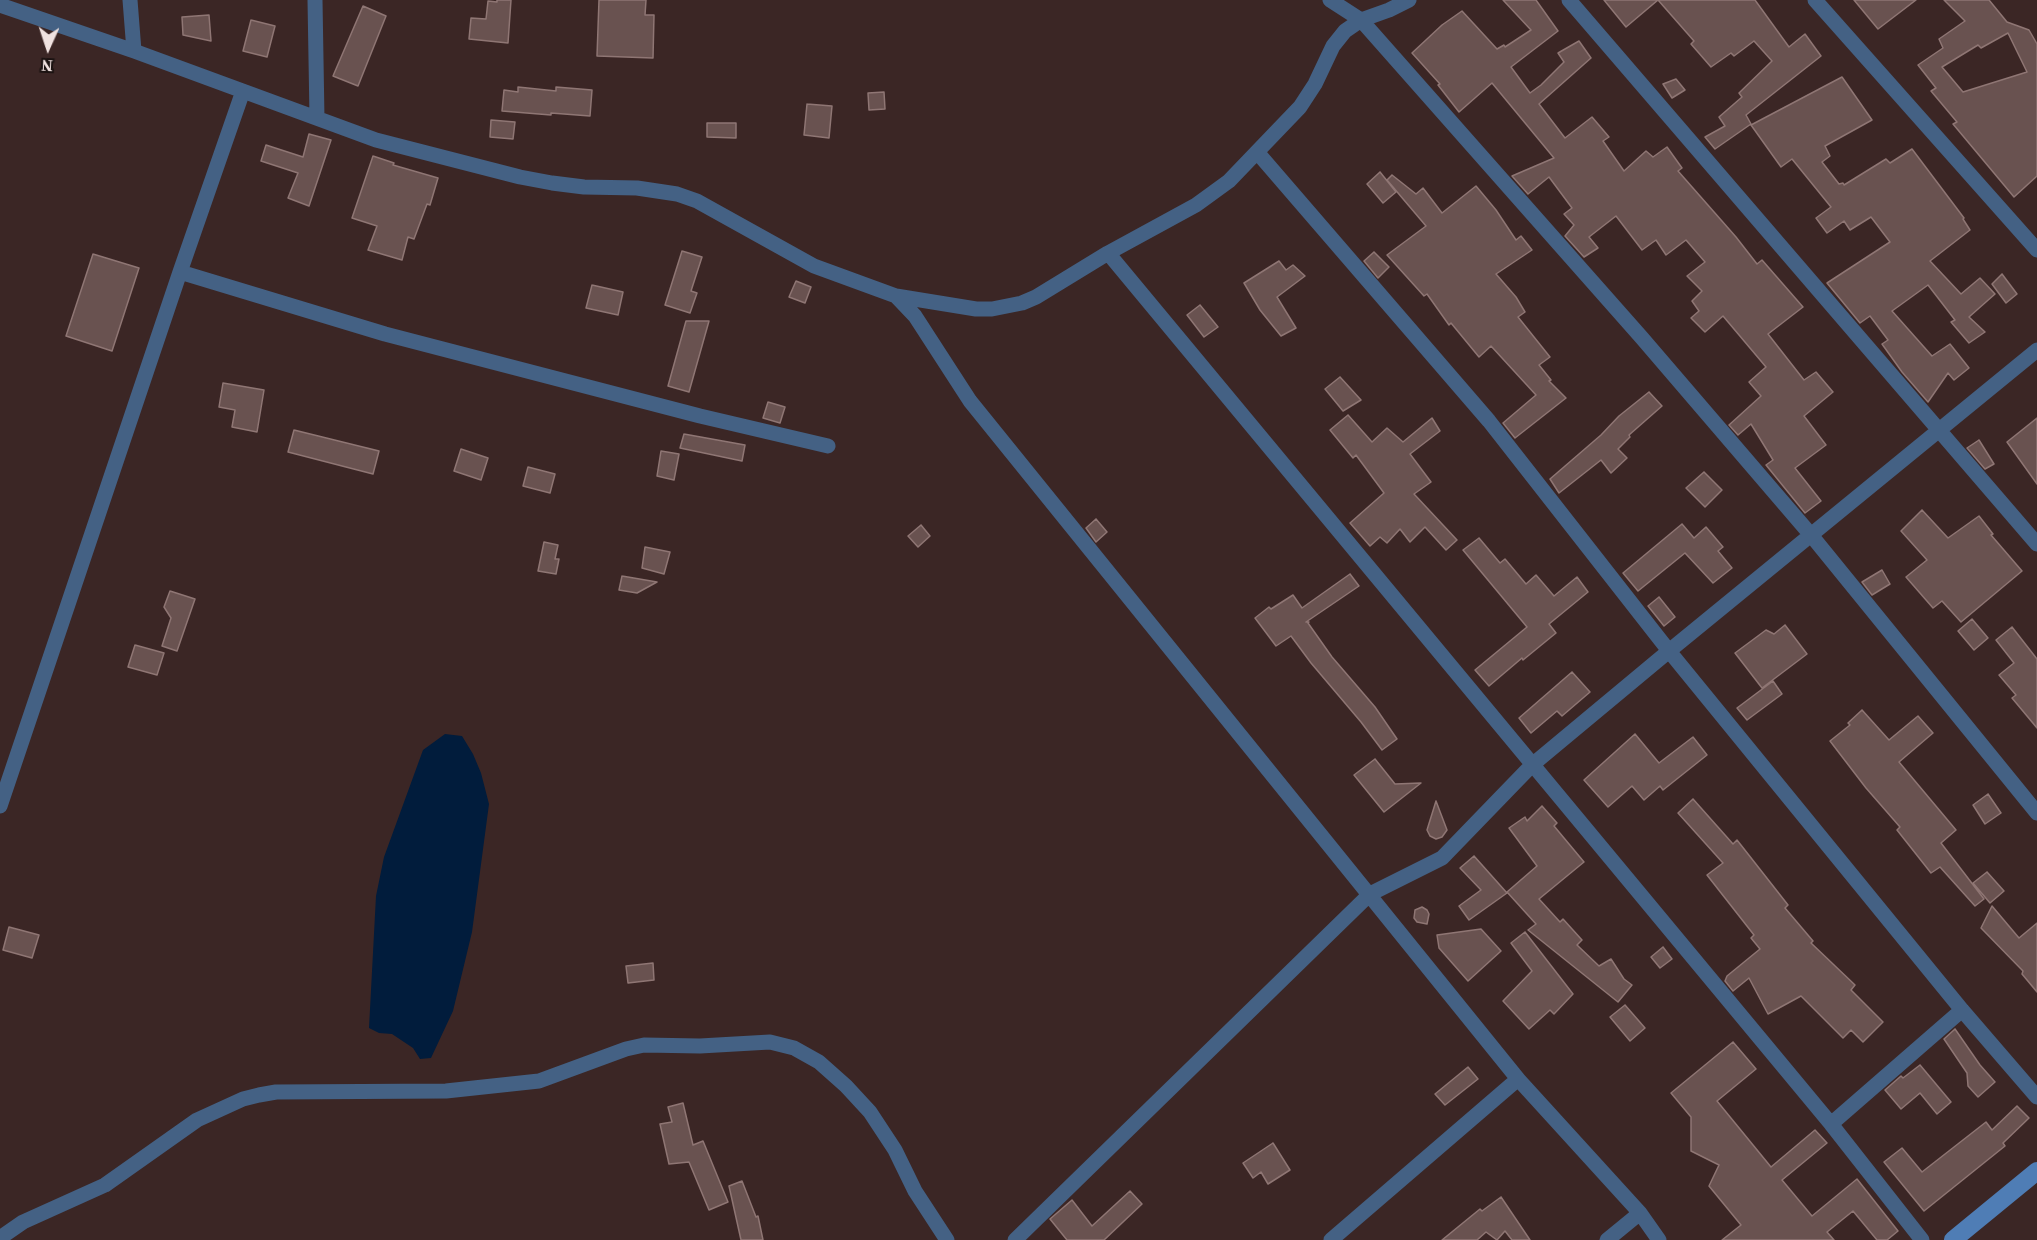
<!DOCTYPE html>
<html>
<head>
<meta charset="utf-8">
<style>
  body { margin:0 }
  #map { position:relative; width:2037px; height:1240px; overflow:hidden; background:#3b2625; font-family:"Source Serif 4",serif }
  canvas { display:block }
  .north { position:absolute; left:18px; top:18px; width:60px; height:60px; -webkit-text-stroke:4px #1b1211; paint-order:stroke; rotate:183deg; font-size:16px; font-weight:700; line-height:24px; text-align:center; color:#f0e2e0 }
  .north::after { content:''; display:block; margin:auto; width:21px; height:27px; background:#f0e2e0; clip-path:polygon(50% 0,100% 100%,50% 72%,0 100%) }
</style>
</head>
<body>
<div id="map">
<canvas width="2037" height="1240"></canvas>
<div class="north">N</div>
</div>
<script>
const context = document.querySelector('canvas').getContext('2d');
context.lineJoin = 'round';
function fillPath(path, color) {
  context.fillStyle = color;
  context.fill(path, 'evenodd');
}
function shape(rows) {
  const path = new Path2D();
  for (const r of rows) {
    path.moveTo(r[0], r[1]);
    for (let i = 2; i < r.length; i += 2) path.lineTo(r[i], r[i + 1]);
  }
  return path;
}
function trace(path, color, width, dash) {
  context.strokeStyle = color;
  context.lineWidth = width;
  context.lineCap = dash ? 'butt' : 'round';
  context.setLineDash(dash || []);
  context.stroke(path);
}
const water = shape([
  [445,734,462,736,473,754,481,773,489,804,472,932,453,1011,431,1058,420,1059,413,1048,392,1034,379,1033,369,1028,376,896,384,857,423,750]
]);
const building = shape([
  [497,0,511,0,508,43,469,39,471,18,486,19,488,1,497,2,497,0],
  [599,0,646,0,645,15,654,15,653,58,597,56,599,0],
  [1503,0,1536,0,1558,31,1511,67,1530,93,1541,85,1564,62,1558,53,1579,41,1591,58,1539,104,1565,138,1592,117,1609,137,1603,141,1624,171,1646,151,1653,157,1667,147,1682,168,1678,171,1736,237,1757,264,1762,260,1803,307,1768,334,1804,380,1816,372,1833,392,1804,416,1826,445,1795,468,1821,501,1805,513,1766,465,1773,460,1751,424,1738,435,1729,425,1761,396,1749,382,1766,367,1723,316,1705,332,1691,318,1699,311,1692,301,1702,291,1687,276,1705,262,1686,240,1666,255,1656,240,1642,250,1616,216,1589,237,1598,248,1584,257,1565,236,1574,225,1564,214,1572,208,1549,177,1528,194,1512,176,1554,158,1492,83,1459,112,1438,85,1440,84,1412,53,1442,25,1462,11,1497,49,1504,45,1505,47,1531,30,1503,0],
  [1604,0,1755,0,1789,47,1805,34,1821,56,1746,115,1751,124,1715,149,1705,137,1725,126,1719,117,1742,97,1739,93,1772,61,1754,41,1734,56,1731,53,1711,67,1691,44,1694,41,1658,0,1626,27,1604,0],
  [1854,0,1916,0,1878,29,1854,0],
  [1944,0,1989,0,2007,22,2029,30,2037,44,2037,176,2014,197,1953,124,1957,122,1931,91,1936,88,1918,65,1943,48,1939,39,1965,21,1944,0],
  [2008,33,2027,72,1963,92,1942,67,1978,45,1981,48,2008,33],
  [363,6,386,16,358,86,333,76,363,6],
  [209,15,211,41,183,35,182,17,209,15],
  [251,20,275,26,267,57,243,51,251,20],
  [1842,77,1872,120,1825,146,1830,156,1822,162,1839,184,1843,183,1844,185,1886,159,1890,163,1912,149,1964,218,1963,219,1970,230,1930,261,1961,294,1980,278,1995,294,1969,317,1985,332,1969,343,1951,322,1955,320,1928,285,1892,311,1932,356,1950,344,1969,368,1954,380,1948,373,1928,402,1902,372,1882,344,1888,340,1870,316,1860,323,1827,283,1890,242,1871,217,1850,230,1844,221,1827,233,1816,218,1831,207,1792,159,1781,167,1751,125,1842,77],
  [1676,79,1685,90,1672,98,1663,84,1676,79],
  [518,87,556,91,556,87,592,90,590,116,551,113,551,115,502,111,504,90,518,92,518,87],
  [884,92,885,109,869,110,868,93,884,92],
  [807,104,832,106,829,138,804,135,807,104],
  [491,120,515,122,513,139,490,137,491,120],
  [707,123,736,123,736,138,707,137,707,123],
  [309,134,331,140,309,206,288,198,298,173,261,161,266,145,303,157,309,134],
  [373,156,394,163,393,165,438,178,430,205,427,204,414,239,408,237,402,260,368,250,377,226,352,218,373,156],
  [1380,172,1396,192,1383,203,1367,184,1380,172],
  [1392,175,1416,194,1423,188,1442,213,1476,186,1496,210,1516,240,1521,236,1532,250,1496,274,1516,297,1525,312,1518,317,1550,357,1539,365,1551,380,1549,381,1566,398,1515,438,1503,423,1536,395,1491,346,1479,357,1451,323,1449,325,1427,294,1424,296,1387,255,1426,226,1387,180,1392,175],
  [682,251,702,257,691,291,697,293,690,313,665,305,682,251],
  [1374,252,1389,267,1378,278,1364,261,1374,252],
  [93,254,139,268,112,351,66,336,93,254],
  [1279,261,1286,270,1293,265,1305,276,1277,297,1296,328,1281,336,1260,310,1244,283,1279,261],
  [2002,274,2017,294,2006,303,1992,284,2002,274],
  [796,281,811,287,805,303,789,297,796,281],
  [592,285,623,292,618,315,586,308,592,285],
  [1200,305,1218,327,1204,337,1187,315,1200,305],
  [686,321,709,321,689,392,668,386,686,321],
  [1340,377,1361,400,1343,411,1325,389,1340,377],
  [223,383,264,390,257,432,232,427,235,410,219,407,223,383],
  [1649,392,1662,406,1629,435,1630,437,1618,449,1627,458,1611,473,1601,460,1559,493,1550,479,1601,435,1619,416,1649,392],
  [768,402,785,407,780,423,763,418,768,402],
  [1348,415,1372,442,1387,428,1403,442,1432,418,1440,431,1410,454,1431,482,1414,494,1457,540,1446,550,1425,527,1410,542,1400,529,1387,543,1380,537,1370,546,1350,523,1384,493,1356,455,1353,458,1330,430,1348,415],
  [2037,418,2037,484,2007,442,2037,418],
  [294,430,379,451,373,474,288,452,294,430],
  [684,434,745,445,742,461,680,448,684,434],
  [1979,440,1994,464,1985,469,1967,448,1979,440],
  [461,449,488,458,481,480,454,471,461,449],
  [661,451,679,454,674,480,657,476,661,451],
  [528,467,555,474,550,493,523,486,528,467],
  [1704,472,1722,490,1705,507,1686,488,1704,472],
  [1922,510,1948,538,1979,516,1993,534,1991,535,2022,571,1961,622,1942,601,1933,608,1906,577,1927,560,1901,531,1922,510],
  [1096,519,1107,532,1096,542,1086,528,1096,519],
  [1682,524,1694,538,1706,527,1723,547,1718,551,1732,568,1713,583,1685,553,1638,591,1623,573,1682,524],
  [921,525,930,536,918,547,908,536,921,525],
  [1479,538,1500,563,1505,559,1526,584,1536,575,1554,596,1577,577,1588,592,1549,624,1556,633,1523,660,1522,658,1489,686,1475,670,1527,627,1463,550,1479,538],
  [544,542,558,545,555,559,559,559,556,574,538,571,544,542],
  [645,547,670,552,664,574,642,568,645,547],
  [1882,570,1890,584,1872,595,1862,582,1882,570],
  [1350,574,1359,586,1306,622,1309,622,1308,623,1332,657,1375,707,1397,739,1382,750,1361,722,1311,663,1291,636,1276,646,1255,618,1269,607,1271,609,1293,595,1302,608,1350,574],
  [622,576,657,582,637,593,619,590,622,576],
  [170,591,195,599,177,651,162,646,171,618,164,607,170,591],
  [1659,597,1675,617,1664,626,1648,606,1659,597],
  [1972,619,1988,638,1974,650,1958,631,1972,619],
  [1785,625,1807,654,1762,688,1735,653,1766,630,1774,634,1785,625],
  [2012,627,2037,659,2037,728,2012,698,2016,695,1999,675,2014,663,1996,640,2012,627],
  [135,645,164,653,157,675,128,667,135,645],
  [1572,672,1590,692,1562,716,1557,711,1531,733,1519,718,1572,672],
  [1773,681,1782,694,1747,720,1737,708,1773,681],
  [1862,710,1889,740,1918,716,1933,733,1899,762,1956,830,1941,843,1984,899,1975,906,1940,867,1931,873,1897,830,1900,827,1866,788,1830,741,1850,725,1848,723,1862,710],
  [1635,734,1659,763,1693,737,1707,755,1663,790,1660,786,1644,800,1632,786,1608,807,1584,780,1635,734],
  [1375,759,1395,784,1421,783,1384,812,1354,775,1375,759],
  [1988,794,2001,813,1985,824,1973,805,1988,794],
  [1693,799,1733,844,1737,840,1788,905,1785,908,1813,941,1811,943,1855,985,1851,990,1883,1022,1863,1042,1851,1030,1843,1038,1801,996,1768,1014,1749,978,1733,991,1725,981,1727,976,1760,949,1751,938,1754,935,1707,875,1723,863,1678,813,1693,799],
  [1436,801,1447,830,1442,837,1436,839,1430,836,1427,830,1436,801],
  [1542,806,1557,823,1554,826,1584,862,1539,899,1560,922,1563,919,1582,940,1577,945,1599,966,1611,959,1624,979,1632,985,1618,1002,1528,930,1536,924,1507,892,1537,866,1509,828,1525,817,1527,821,1542,806],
  [1474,856,1507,893,1469,920,1459,906,1481,890,1460,868,1474,856],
  [1987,872,2004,891,1990,903,1973,883,1987,872],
  [1992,906,2019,938,2037,923,2037,992,2022,974,2023,971,1981,928,1992,906],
  [1422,907,1427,910,1429,914,1427,924,1417,922,1414,918,1415,910,1422,907],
  [9,927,39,935,32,958,3,950,9,927],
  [1481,929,1501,951,1468,981,1439,948,1437,935,1481,929],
  [1525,932,1573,994,1554,1014,1550,1010,1529,1029,1503,1001,1532,971,1511,943,1525,932],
  [1663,947,1672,959,1660,968,1651,957,1663,947],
  [653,963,654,980,628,983,626,966,653,963],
  [1625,1005,1645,1028,1630,1041,1610,1017,1625,1005],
  [1955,1029,1980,1065,1995,1082,1978,1097,1968,1086,1967,1073,1944,1039,1955,1029],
  [1733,1042,1756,1069,1717,1101,1771,1167,1815,1130,1827,1143,1782,1180,1812,1216,1857,1179,1898,1231,1887,1240,1877,1240,1853,1211,1827,1232,1834,1240,1722,1240,1741,1225,1709,1186,1719,1165,1691,1151,1691,1117,1671,1093,1733,1042],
  [1920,1065,1951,1102,1937,1114,1920,1093,1901,1109,1885,1090,1901,1076,1903,1078,1920,1065],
  [1468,1067,1478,1079,1445,1105,1435,1094,1468,1067],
  [683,1103,693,1145,703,1141,728,1202,709,1210,689,1162,669,1164,660,1124,672,1122,668,1107,683,1103],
  [2017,1106,2029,1118,2003,1143,2005,1146,1924,1211,1884,1162,1902,1148,1922,1172,1986,1122,1992,1130,2017,1106],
  [1273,1143,1290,1170,1268,1184,1261,1172,1253,1178,1243,1163,1273,1143],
  [742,1181,756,1217,758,1216,763,1240,741,1240,729,1186,742,1181],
  [1130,1191,1142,1204,1104,1240,1067,1240,1050,1219,1072,1200,1092,1226,1130,1191],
  [1501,1197,1530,1240,1512,1240,1505,1231,1497,1240,1486,1232,1477,1240,1442,1240,1480,1209,1482,1211,1501,1197]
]);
const street = shape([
  [130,0,134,51],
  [315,0,317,118],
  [1330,0,1361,20,1642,338,1811,535,2037,813],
  [1569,0,2037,544],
  [1815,0,2037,250],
  [0,5,134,51,376,140,520,177,552,183,584,187,637,188,677,194,697,201,814,266,896,296,915,316,970,401,1518,1079,1640,1213,1659,1240],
  [1257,152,1489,421,1669,651,1962,1010,2037,1097],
  [1108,253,1831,1124,1922,1240],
  [180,272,385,334,700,416,828,446],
  [896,296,976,309,992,309,1022,303,1036,297,1108,253,1196,205,1229,181,1300,107,1315,84,1333,46,1345,31,1361,20,1389,10,1409,0],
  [0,806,180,272,243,91],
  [1831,1124,1962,1010],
  [0,1238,23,1222,105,1185,197,1120,243,1099,259,1095,276,1092,446,1091,539,1081,626,1049,644,1045,700,1046,770,1042,794,1048,819,1062,846,1086,870,1112,895,1150,915,1191,947,1240],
  [1015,1240,1370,894,1442,858,1532,765,1669,651,2037,350],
  [1331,1240,1518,1079],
  [1607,1240,1640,1213]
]);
const secondary = shape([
  [1953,1240,2037,1171]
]);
fillPath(water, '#011c3c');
fillPath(building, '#695250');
trace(building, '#8f7674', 1.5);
trace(street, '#446184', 15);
trace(secondary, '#4f7db5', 18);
</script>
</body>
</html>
